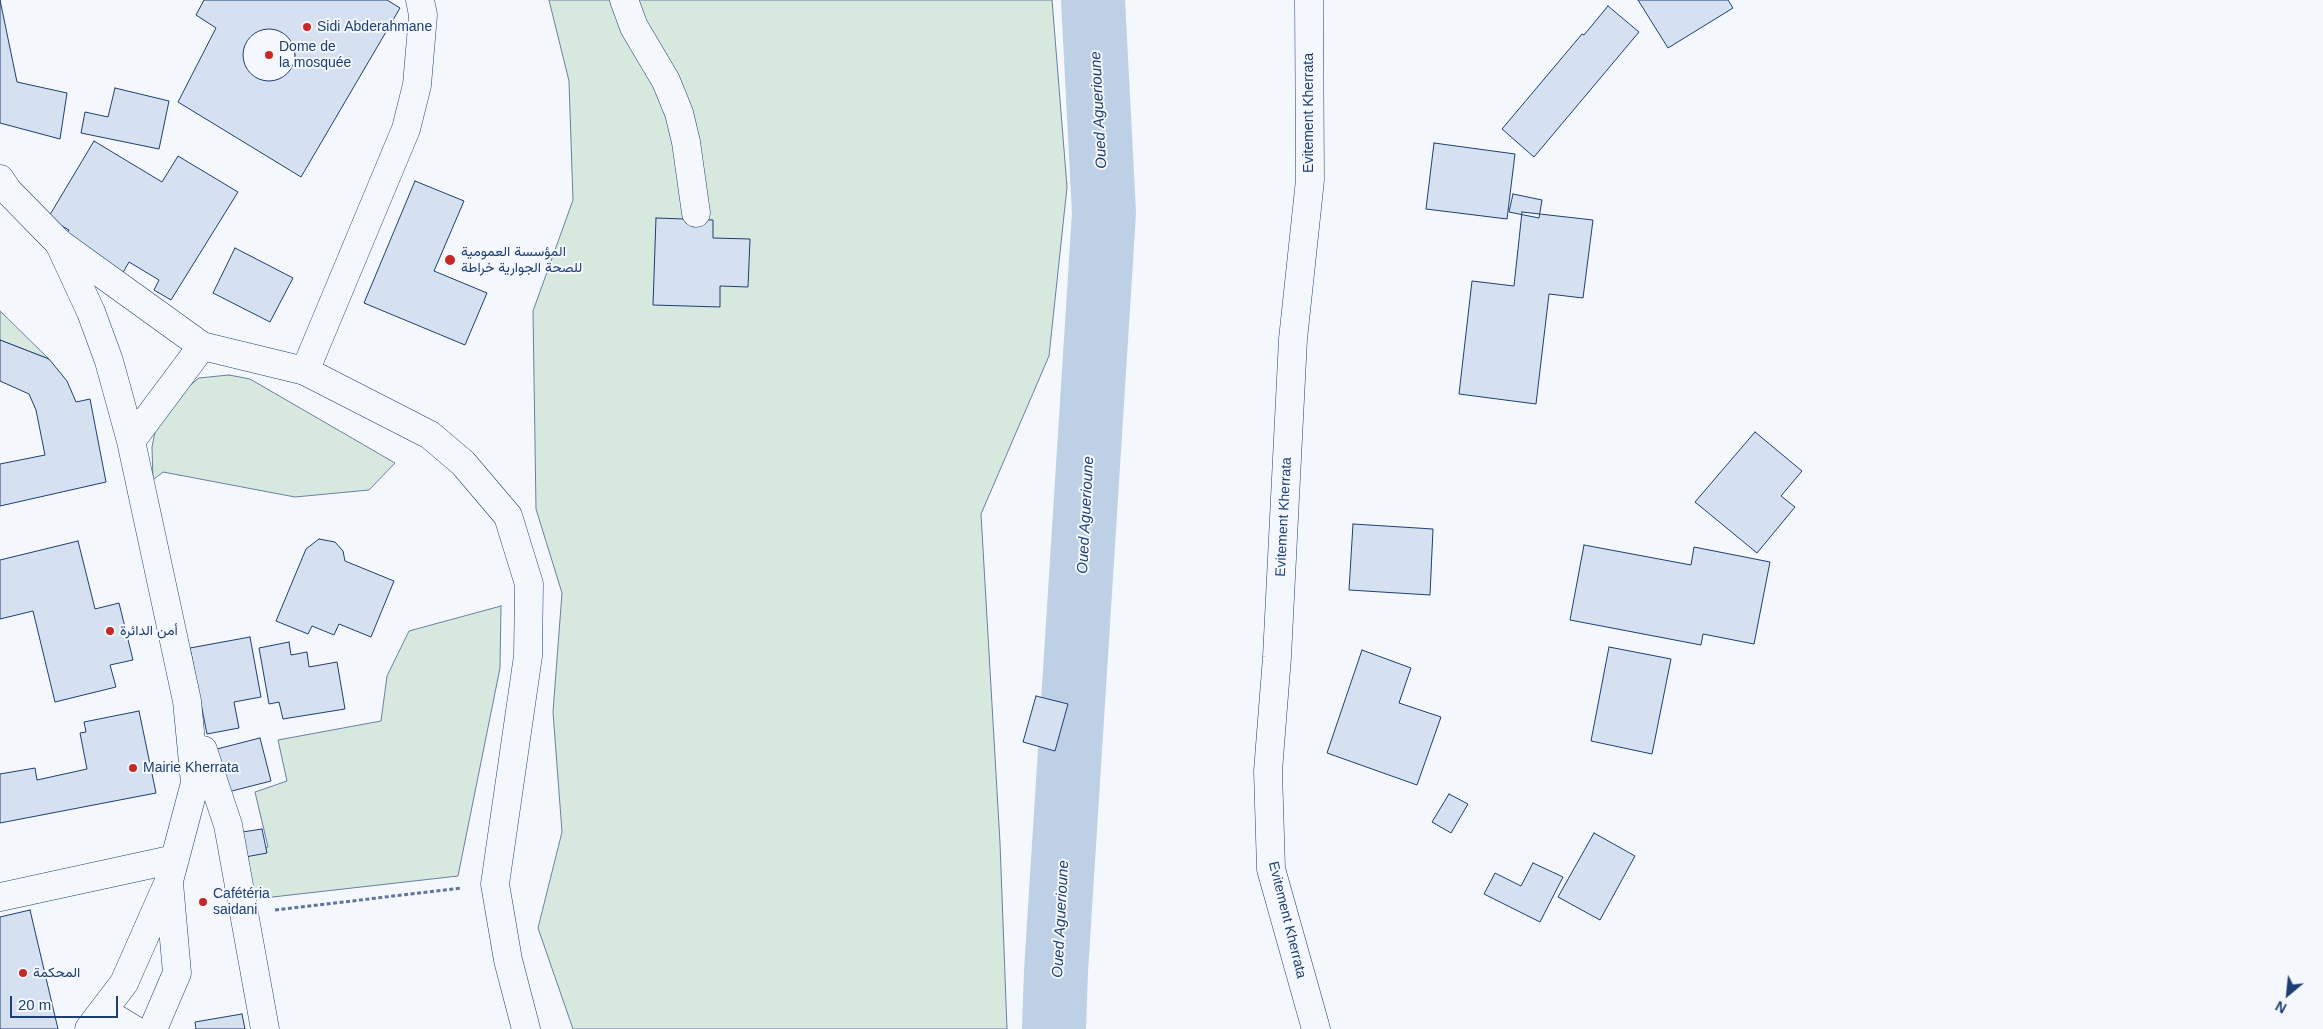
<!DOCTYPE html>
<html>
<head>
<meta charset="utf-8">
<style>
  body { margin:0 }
  #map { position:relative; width:2323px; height:1029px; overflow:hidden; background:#f4f7fb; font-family:Helvetica,sans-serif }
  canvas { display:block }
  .north { position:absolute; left:2263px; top:969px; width:50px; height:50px; -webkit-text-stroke:4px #f4f7fb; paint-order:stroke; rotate:208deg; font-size:14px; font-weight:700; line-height:20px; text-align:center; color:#1d3f73 }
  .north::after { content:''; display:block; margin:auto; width:18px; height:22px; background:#1d3f73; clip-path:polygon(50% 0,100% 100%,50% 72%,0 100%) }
  .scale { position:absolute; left:10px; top:996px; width:108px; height:22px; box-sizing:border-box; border:2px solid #1d3f73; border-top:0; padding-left:6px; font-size:15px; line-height:18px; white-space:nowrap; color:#1d3f73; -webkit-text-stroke:4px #f4f7fb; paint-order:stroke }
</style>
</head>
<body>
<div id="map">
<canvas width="2323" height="1029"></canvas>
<div class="north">N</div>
<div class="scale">20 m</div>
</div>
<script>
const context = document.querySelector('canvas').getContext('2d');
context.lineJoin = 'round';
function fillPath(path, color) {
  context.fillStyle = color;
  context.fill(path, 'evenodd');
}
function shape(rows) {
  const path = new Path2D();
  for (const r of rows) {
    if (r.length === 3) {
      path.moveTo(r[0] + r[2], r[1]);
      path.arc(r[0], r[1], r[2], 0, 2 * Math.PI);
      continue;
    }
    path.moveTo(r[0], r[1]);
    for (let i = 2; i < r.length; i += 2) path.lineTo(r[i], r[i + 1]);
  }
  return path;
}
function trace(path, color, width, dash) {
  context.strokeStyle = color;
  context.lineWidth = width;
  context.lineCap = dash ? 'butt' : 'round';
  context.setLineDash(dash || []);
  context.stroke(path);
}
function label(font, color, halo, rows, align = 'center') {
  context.font = font + ' Helvetica,Vazirmatn,sans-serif';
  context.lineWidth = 4;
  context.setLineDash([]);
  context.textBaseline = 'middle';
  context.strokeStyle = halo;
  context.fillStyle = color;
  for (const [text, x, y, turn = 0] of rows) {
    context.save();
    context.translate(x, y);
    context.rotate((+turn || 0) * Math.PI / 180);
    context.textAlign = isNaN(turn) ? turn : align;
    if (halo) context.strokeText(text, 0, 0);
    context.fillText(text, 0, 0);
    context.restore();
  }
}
const green = shape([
  [549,0,1052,0,1067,187,1049,356,981,514,1000,843,1007,1029,573,1029,538,928,562,832,553,712,562,593,536,509,533,311,573,200,569,81,549,0],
  [0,311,49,359,0,340,0,311],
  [229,375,250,379,395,463,369,490,295,497,163,472,153,480,152,447,158,417,179,394,199,378,229,375],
  [501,606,500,668,458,876,255,899,247,855,268,847,255,792,287,781,278,740,381,721,387,676,409,631,501,606]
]);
const river = shape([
  [1054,1029,1056,971,1104,213,1093,0]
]);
const building = shape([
  [0,0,17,82,67,93,60,139,0,123,0,0],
  [204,0,387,0,400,8,301,177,178,102,216,28,196,15,204,0],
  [1638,0,1728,0,1733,8,1668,48,1638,0],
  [1608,6,1639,32,1534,157,1502,129,1582,34,1584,35,1608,6],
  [269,55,26],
  [115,88,169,101,159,149,81,133,85,112,108,117,115,88],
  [94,141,162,182,178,156,238,192,171,300,154,290,159,280,129,262,121,276,63,240,69,230,48,218,94,141],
  [1434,143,1515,154,1507,219,1426,209,1434,143],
  [415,181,464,201,434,271,487,293,465,345,364,303,415,181],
  [1513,194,1542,200,1539,218,1509,212,1513,194],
  [1522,212,1593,220,1583,298,1549,294,1536,404,1459,394,1472,281,1514,286,1522,212],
  [656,218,713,220,713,238,750,239,748,287,720,286,720,307,653,305,656,218],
  [235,248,293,278,270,322,213,293,235,248],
  [0,340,49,359,67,381,76,402,90,399,106,482,0,506,0,464,45,455,36,410,29,394,0,381,0,340],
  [1755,432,1802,471,1781,496,1795,507,1757,553,1695,502,1755,432],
  [1353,524,1433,529,1430,595,1349,590,1353,524],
  [319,539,335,542,343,551,345,561,394,581,371,637,339,624,334,635,312,626,308,634,276,621,306,549,319,539],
  [78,541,95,609,119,603,133,660,110,665,116,687,55,702,33,611,0,619,0,560,78,541],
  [1584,545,1691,565,1694,547,1770,562,1754,644,1703,634,1701,645,1570,620,1584,545],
  [250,637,261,697,234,702,239,728,207,734,190,648,250,637],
  [289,642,291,655,307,652,309,667,337,662,345,709,283,719,279,702,269,704,259,648,289,642],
  [1609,647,1671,659,1652,754,1591,741,1609,647],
  [1362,650,1411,668,1399,703,1441,717,1417,785,1327,753,1362,650],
  [1036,696,1068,704,1055,751,1023,742,1036,696],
  [139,711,156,793,0,823,0,774,35,768,37,780,87,769,80,733,86,732,84,722,139,711],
  [260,738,271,781,224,793,213,750,260,738],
  [1449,794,1468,804,1451,833,1432,822,1449,794],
  [262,829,267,853,240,858,236,833,262,829],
  [1594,833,1635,856,1600,920,1558,897,1594,833],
  [1533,863,1563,877,1540,922,1484,894,1495,873,1521,886,1533,863],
  [30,910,58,1029,0,1029,0,917,30,910],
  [242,1014,245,1029,196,1029,195,1022,242,1014]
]);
const path = shape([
  [275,910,462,888]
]);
const minor = shape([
  [624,0,634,27,666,81,679,113,686,142,696,213],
  [59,243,91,312,109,361,131,441,187,701,195,783,169,881,124,983,89,1029],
  [305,371,406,129,417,85,423,15,420,0],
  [131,441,202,346],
  [203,750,228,825,265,1029],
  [0,897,175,859],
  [103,1011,133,1029],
  [153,1029,177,973,169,883]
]);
const major = shape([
  [1309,0,1310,180,1293,339,1277,657,1268,771,1271,869,1316,1029],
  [0,179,8,191,59,243,202,346,305,371,430,435,463,463,508,516,529,584,528,656,495,884,508,960,526,1029]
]);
const markers = [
  [307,27,5,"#c62828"],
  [269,55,5,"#c62828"],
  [450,260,6,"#c62828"],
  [110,631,5,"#c62828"],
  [133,768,5,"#c62828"],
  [203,902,5,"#c62828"],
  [23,973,5,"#c62828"]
];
const poiNames = [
  ["Sidi Abderahmane",317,27],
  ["Dome de",279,47],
  ["la mosquée",279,63],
  ["المؤسسة العمومية",461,252],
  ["للصحة الجوارية خراطة",461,268],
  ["أمن الدائرة",120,631],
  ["Mairie Kherrata",143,768],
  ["Cafétéria",213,894],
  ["saidani",213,910],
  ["المحكمة",33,973]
];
const streetNames = [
  ["Evitement Kherrata",1309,113,-90],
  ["Evitement Kherrata",1284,517,-87],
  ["Evitement Kherrata",1287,920,76]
];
const waterNames = [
  ["Oued Aguerioune",1099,110,-93],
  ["Oued Aguerioune",1086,515,-87],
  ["Oued Aguerioune",1061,919,-87]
];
fillPath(green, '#d7e8df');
trace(green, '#687fa3', 1);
trace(river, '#bed0e5', 64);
fillPath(building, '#d5e0f0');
trace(building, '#1d3f73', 1);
trace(minor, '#1d3f73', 29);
trace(major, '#1d3f73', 29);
trace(path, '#5e769c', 3, [4, 2.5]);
trace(minor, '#f4f7fb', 28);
trace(major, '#f4f7fb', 28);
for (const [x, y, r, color] of markers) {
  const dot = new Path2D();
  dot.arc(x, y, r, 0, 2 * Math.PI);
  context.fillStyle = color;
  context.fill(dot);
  trace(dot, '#f4f7fb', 2);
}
label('14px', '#1d3f73', '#f4f7fb', poiNames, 'left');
label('14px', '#1d3f73', '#f4f7fb', streetNames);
label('italic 15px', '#1d3f73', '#f4f7fb', waterNames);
</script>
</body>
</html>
